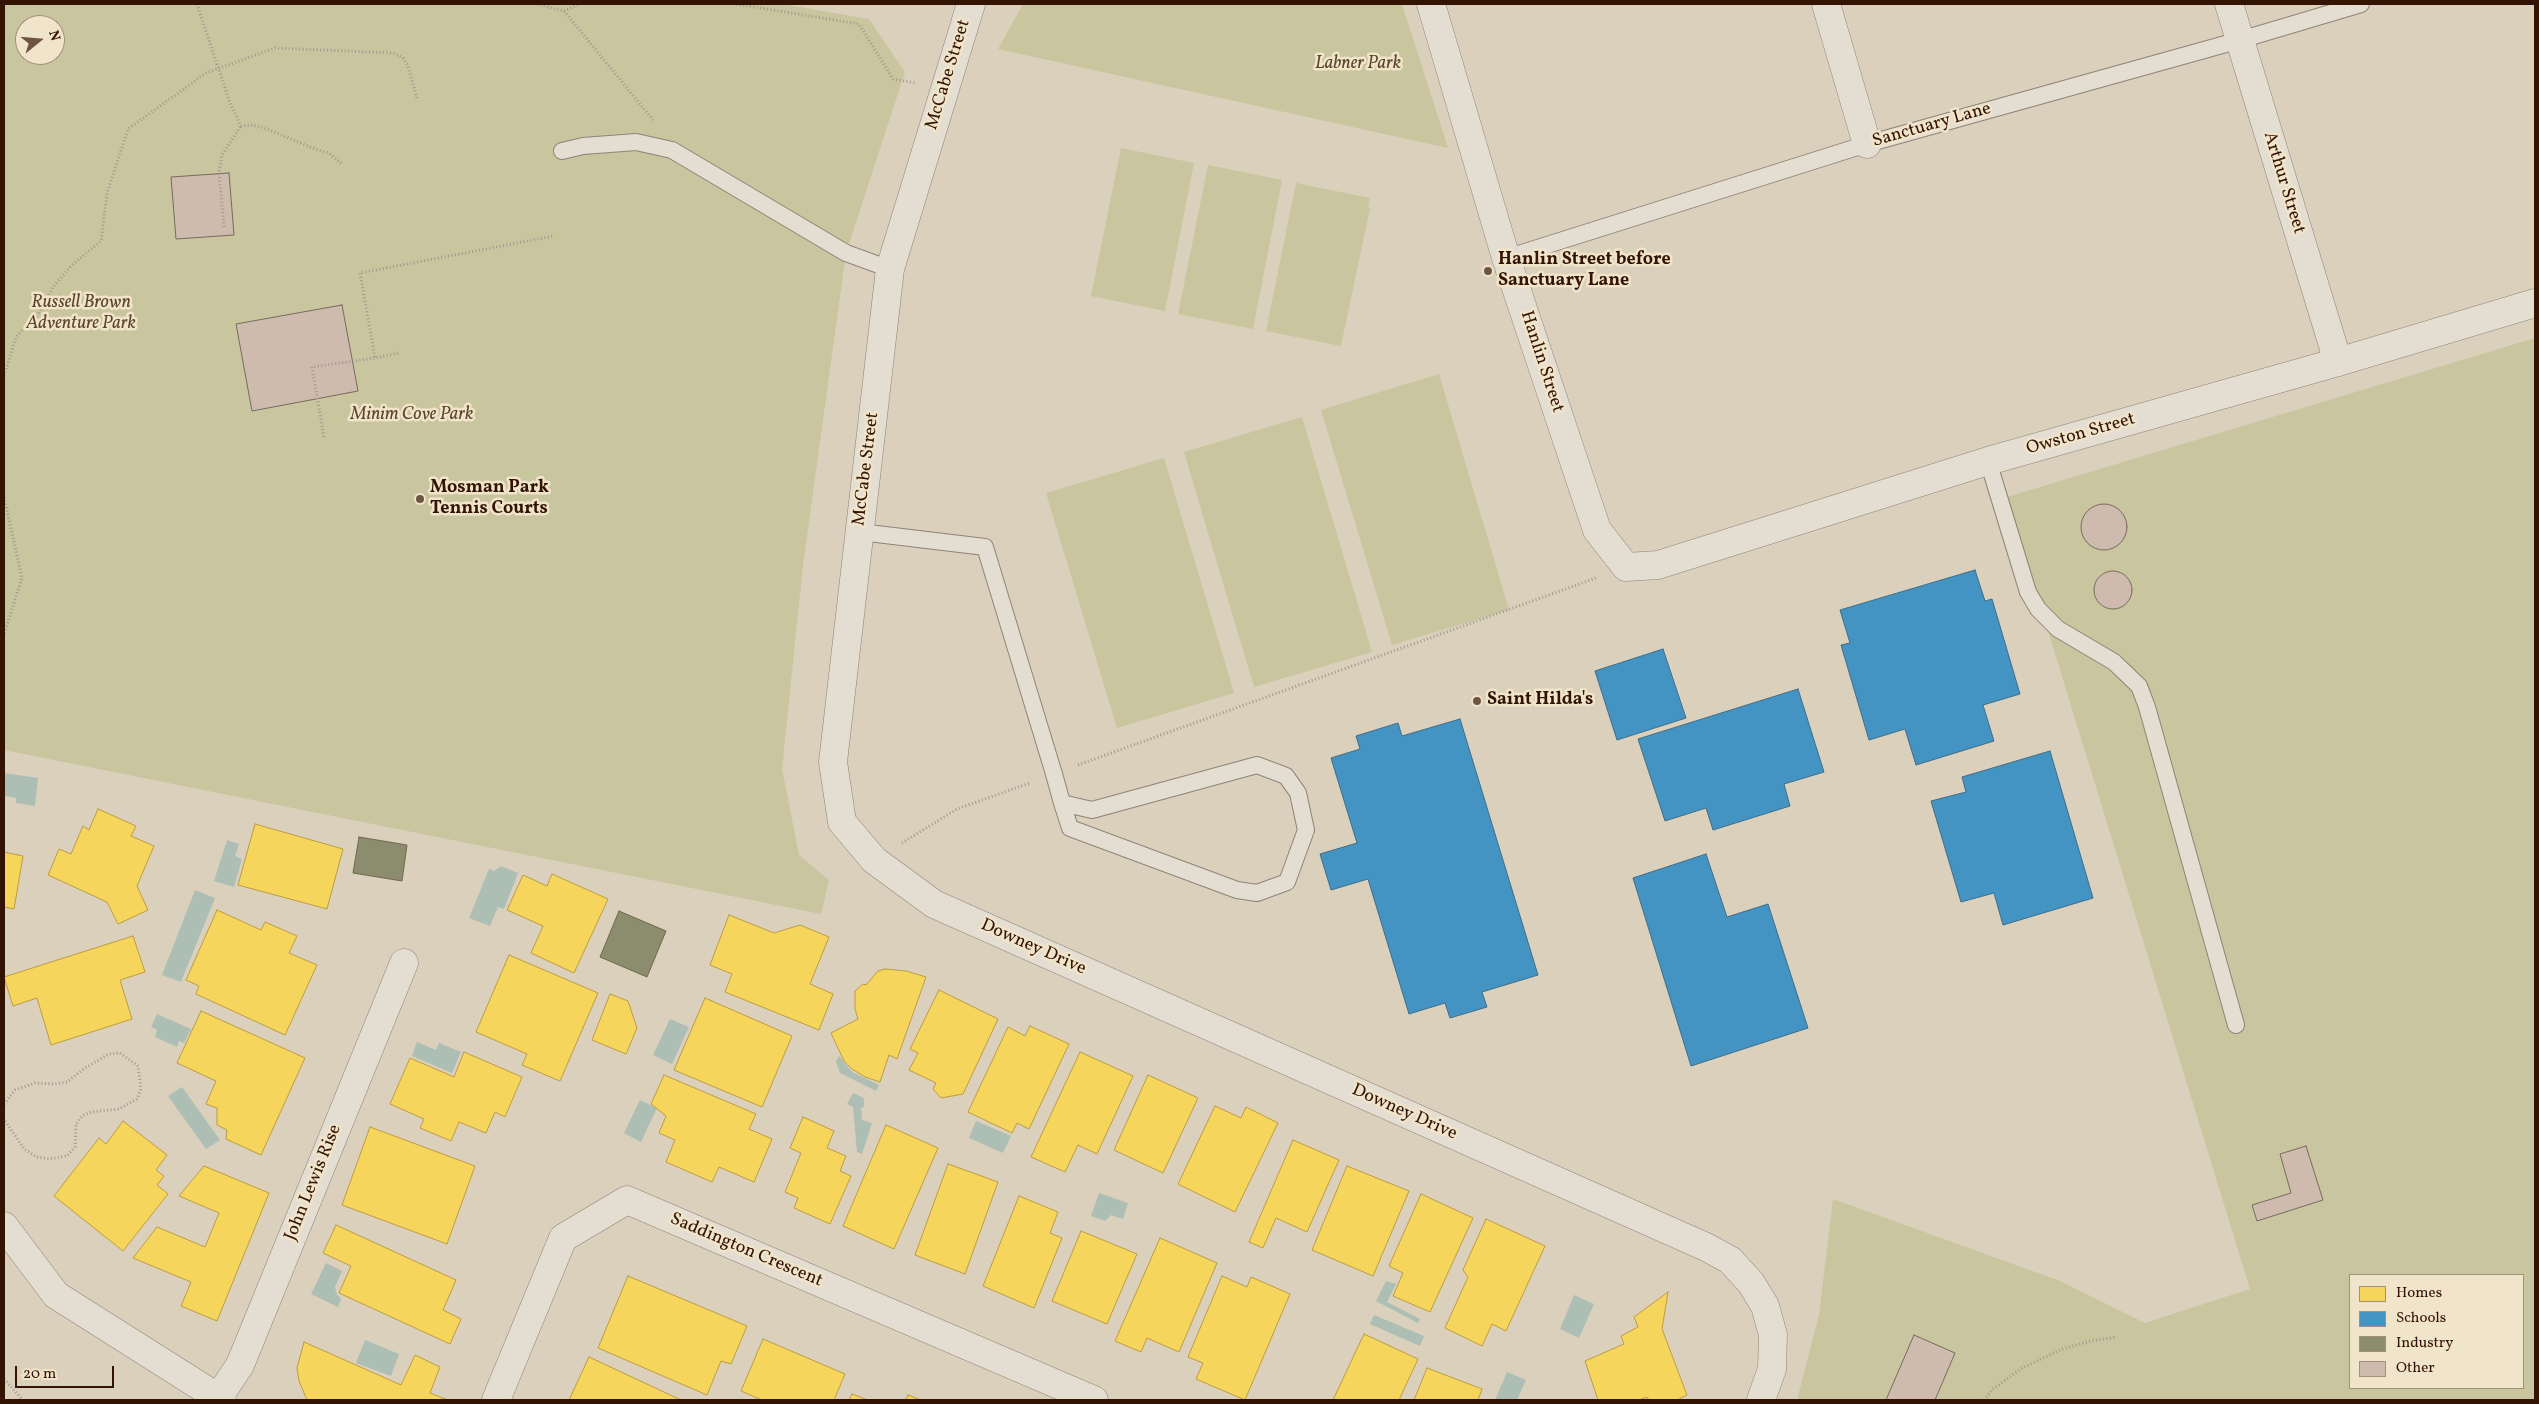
<!DOCTYPE html>
<html>
<head>
<meta charset="utf-8">
<style>
  body { margin:0 }
  #map { position:relative; width:2539px; height:1404px; overflow:hidden; background:#dbd0bb; font-family:Vollkorn,serif }
  canvas { display:block }
  .frame { position:absolute; inset:0; border:5px solid #331302; pointer-events:none }
  .legend { position:absolute; left:2349px; top:1274px; width:175px; height:115px; box-sizing:border-box; background:#f0e4ca; border:1px solid #a4907a; margin:0; padding:6px 9px; list-style:none; font-size:15px; color:#331302 }
  .legend li { display:flex; align-items:center; gap:10px; height:25px }
  .legend b { width:25px; border:1px solid #a4907a }
  .north { position:absolute; left:15px; top:15px; width:50px; height:50px; box-sizing:border-box; background:#f0e4ca; border:1px solid #a4907a; border-radius:50%; rotate:73deg; font-size:14px; font-weight:700; line-height:20px; text-align:center; color:#331302 }
  .north::after { content:''; display:block; margin:auto; width:18px; height:22px; background:#6e5543; clip-path:polygon(50% 0,100% 100%,50% 72%,0 100%) }
  .scale { position:absolute; left:15px; top:1366px; width:99px; height:22px; box-sizing:border-box; border:2px solid #331302; border-top:0; padding-left:6px; font-size:15px; line-height:18px; white-space:nowrap; color:#331302; -webkit-text-stroke:4px #f0e4ca; paint-order:stroke }
</style>
</head>
<body>
<div id="map">
<canvas width="2539" height="1404"></canvas>
<div class="frame"></div>
<ul class="legend">
<li><b style="height:14px;background:#f6d55c"></b>Homes</li>
<li><b style="height:14px;background:#4393c3"></b>Schools</li>
<li><b style="height:14px;background:#8c8c6e"></b>Industry</li>
<li><b style="height:14px;background:#cebbae"></b>Other</li>
</ul>
<div class="north">N</div>
<div class="scale">20 m</div>
</div>
<script>
const context = document.querySelector('canvas').getContext('2d');
context.lineJoin = 'round';
function fillPath(path, color) {
  context.fillStyle = color;
  context.fill(path, 'evenodd');
}
function shape(rows) {
  const path = new Path2D();
  for (const r of rows) {
    if (r.length === 3) {
      path.moveTo(r[0] + r[2], r[1]);
      path.arc(r[0], r[1], r[2], 0, 2 * Math.PI);
      continue;
    }
    path.moveTo(r[0], r[1]);
    for (let i = 2; i < r.length; i += 2) path.lineTo(r[i], r[i + 1]);
  }
  return path;
}
function trace(path, color, width, dash) {
  context.strokeStyle = color;
  context.lineWidth = width;
  context.lineCap = dash ? 'butt' : 'round';
  context.setLineDash(dash || []);
  context.stroke(path);
}
function label(font, color, halo, rows, align = 'center') {
  context.font = font + ' Vollkorn,serif';
  context.lineWidth = 5;
  context.setLineDash([]);
  context.textBaseline = 'middle';
  context.strokeStyle = halo;
  context.fillStyle = color;
  for (const [text, x, y, turn = 0] of rows) {
    context.save();
    context.translate(x, y);
    context.rotate((+turn || 0) * Math.PI / 180);
    context.textAlign = isNaN(turn) ? turn : align;
    if (halo) context.strokeText(text, 0, 0);
    context.fillText(text, 0, 0);
    context.restore();
  }
}
const green = shape([
  [4,4,782,4,869,19,905,72,846,253,803,565,782,769,799,855,829,880,821,914,4,750],
  [25,25,55,25,55,55,25,55],
  [1023,4,1402,4,1448,148,998,49],
  [1121,148,1194,163,1165,311,1091,296],
  [1208,165,1282,180,1253,329,1178,314],
  [1296,183,1370,198,1368,207,1370,208,1341,346,1266,331],
  [2535,338,2535,1400,1797,1400,1819,1315,1833,1199,2060,1281,2145,1323,2250,1289,2007,497],
  [2350,1275,2523,1275,2523,1388,2350,1388],
  [1439,374,1509,610,1392,645,1321,410],
  [1302,417,1372,652,1254,687,1184,452],
  [1164,458,1234,693,1117,728,1046,493]
]);
const water = shape([
  [4,773,38,778,35,806,16,803,16,798,4,796],
  [227,840,239,844,235,856,242,859,234,887,214,881],
  [501,866,518,873,504,909,498,907,490,926,469,918,489,869,494,871],
  [195,890,215,898,181,982,162,975],
  [157,1014,191,1029,184,1043,179,1041,177,1047,155,1037,157,1030,151,1027],
  [670,1019,689,1027,672,1064,653,1055],
  [417,1042,436,1050,439,1043,461,1052,452,1073,412,1056],
  [839,1056,852,1072,879,1085,876,1091,840,1073,836,1061],
  [182,1087,220,1140,206,1149,168,1096],
  [853,1093,864,1098,864,1107,861,1108,862,1120,872,1123,862,1154,857,1152,853,1107,847,1104],
  [640,1100,657,1108,641,1142,624,1133],
  [976,1121,1011,1136,1003,1153,969,1138],
  [1099,1193,1128,1203,1123,1219,1111,1215,1105,1221,1091,1216],
  [326,1263,342,1271,335,1287,337,1295,341,1299,338,1307,311,1294],
  [1386,1281,1396,1284,1387,1302,1420,1319,1418,1323,1376,1301],
  [1574,1295,1594,1304,1579,1338,1560,1329],
  [1374,1315,1424,1336,1420,1346,1370,1324],
  [365,1340,399,1354,391,1376,356,1363],
  [1507,1372,1526,1380,1517,1400,1495,1400]
]);
const homes = shape([
  [98,809,136,826,131,836,154,846,137,886,148,910,118,924,107,902,48,875,59,849,71,854,83,826,89,830,98,809],
  [255,824,343,849,327,909,238,885,255,824],
  [4,852,23,856,14,909,4,907,4,852],
  [552,874,608,899,574,973,531,953,543,926,507,910,523,875,547,886,552,874],
  [217,910,261,930,265,922,297,936,289,953,317,965,285,1035,196,994,199,986,186,980,217,910],
  [729,915,774,933,800,925,829,937,810,984,833,994,819,1030,725,992,732,974,710,965,729,915],
  [133,936,145,972,120,980,132,1019,51,1045,37,998,13,1006,4,977,133,936],
  [509,955,598,993,560,1081,522,1065,527,1054,476,1032,509,955],
  [885,969,906,971,926,977,897,1059,889,1055,880,1082,865,1077,852,1069,844,1061,831,1033,858,1019,855,1009,855,991,863,984,866,985,878,971,885,969],
  [939,990,998,1019,963,1094,941,1098,933,1089,936,1083,909,1070,918,1053,910,1049,939,990],
  [610,994,628,1001,637,1028,626,1054,592,1040,610,994],
  [705,998,792,1036,762,1107,674,1070,705,998],
  [201,1011,305,1058,261,1155,226,1139,227,1130,217,1125,217,1108,206,1104,216,1081,177,1063,201,1011],
  [1030,1026,1069,1044,1029,1129,1017,1123,1012,1133,968,1112,1008,1027,1025,1036,1030,1026],
  [464,1052,522,1077,505,1117,495,1112,486,1133,459,1122,451,1141,420,1128,424,1119,390,1104,410,1058,454,1077,464,1052],
  [1080,1052,1133,1076,1097,1154,1078,1145,1065,1172,1031,1157,1080,1052],
  [664,1075,756,1114,749,1129,772,1139,754,1182,719,1167,712,1182,666,1162,675,1140,659,1133,666,1116,651,1104,664,1075],
  [1148,1075,1198,1098,1163,1173,1114,1150,1148,1075],
  [1215,1106,1241,1118,1246,1107,1278,1123,1235,1212,1178,1184,1215,1106],
  [803,1117,834,1131,827,1148,846,1156,840,1171,851,1176,830,1224,794,1208,798,1198,785,1192,801,1153,790,1148,803,1117],
  [123,1121,167,1155,156,1170,164,1176,157,1185,168,1194,123,1251,54,1196,99,1138,106,1144,123,1121],
  [886,1125,938,1148,894,1249,843,1226,886,1125],
  [370,1127,475,1166,447,1244,342,1205,370,1127],
  [1293,1140,1339,1160,1307,1232,1276,1218,1263,1248,1249,1242,1293,1140],
  [948,1164,998,1182,965,1274,915,1255,948,1164],
  [204,1166,269,1193,217,1321,181,1306,191,1282,133,1258,157,1227,205,1247,219,1213,179,1196,204,1166],
  [1347,1166,1409,1191,1373,1276,1312,1250,1347,1166],
  [1421,1194,1473,1218,1430,1312,1393,1296,1403,1273,1389,1266,1421,1194],
  [1019,1196,1058,1212,1050,1233,1062,1238,1034,1308,983,1286,1019,1196],
  [1486,1219,1545,1246,1506,1331,1492,1324,1482,1346,1445,1328,1468,1277,1463,1270,1486,1219],
  [336,1225,456,1280,443,1310,461,1319,450,1344,339,1293,351,1266,323,1253,336,1225],
  [1081,1231,1137,1254,1107,1324,1052,1301,1081,1231],
  [1160,1238,1217,1263,1179,1352,1147,1338,1141,1352,1115,1341,1160,1238],
  [628,1276,747,1326,731,1364,721,1361,707,1395,598,1348,628,1276],
  [1222,1276,1247,1287,1251,1277,1290,1294,1245,1400,1196,1379,1203,1363,1188,1357,1222,1276],
  [1668,1292,1662,1329,1687,1395,1677,1400,1649,1400,1647,1397,1639,1400,1598,1400,1585,1361,1624,1344,1621,1336,1638,1327,1634,1317,1668,1292],
  [1364,1334,1418,1359,1399,1400,1333,1400,1364,1334],
  [763,1339,845,1374,834,1400,762,1400,741,1391,763,1339],
  [304,1342,401,1385,415,1355,440,1367,430,1393,448,1400,307,1400,299,1381,297,1368,304,1342],
  [589,1357,681,1400,569,1400,589,1357],
  [1427,1368,1482,1389,1478,1400,1414,1400,1427,1368],
  [852,1394,868,1400,849,1400,852,1394],
  [908,1395,921,1400,906,1400,908,1395]
]);
const schools = shape([
  [1975,570,1985,601,1992,599,2020,694,1983,705,1994,741,1916,765,1905,729,1869,740,1841,645,1850,643,1840,610,1975,570],
  [1663,649,1686,718,1617,740,1595,671,1663,649],
  [1798,689,1824,772,1784,784,1790,806,1713,830,1706,808,1665,821,1638,739,1798,689],
  [1460,719,1538,975,1482,992,1487,1007,1450,1018,1445,1003,1409,1014,1368,879,1331,890,1320,854,1357,843,1331,758,1360,749,1356,736,1398,723,1402,736,1460,719],
  [2050,751,2093,898,2003,925,1994,893,1961,902,1931,801,1966,792,1962,777,2050,751],
  [1706,854,1727,917,1768,904,1808,1028,1691,1066,1633,878,1706,854]
]);
const industry = shape([
  [359,837,407,845,402,881,353,873,359,837],
  [619,911,666,931,647,977,600,957,619,911]
]);
const building = shape([
  [229,173,234,235,176,239,171,177,229,173],
  [342,305,358,391,252,411,236,324,342,305],
  [2104,527,23],
  [2113,590,19],
  [2306,1146,2323,1200,2257,1221,2252,1205,2291,1193,2280,1154,2306,1146],
  [1914,1335,1955,1353,1935,1400,1886,1400,1914,1335]
]);
const path = shape([
  [197,4,230,103,241,126,253,125,267,129,315,149,329,153,343,165],
  [537,4,564,11,653,120],
  [736,4,859,24,893,79,915,83],
  [564,11,579,4],
  [224,227,219,173,222,155,241,126],
  [398,353,375,358,360,273,554,236],
  [4,376,16,337,38,314,53,287,71,266,101,241,107,193,128,129,206,73,275,48,393,53,403,58,408,66,417,99],
  [324,437,312,367,375,358],
  [4,497,22,578,4,634],
  [1078,765,1596,578],
  [902,843,957,809,1030,783],
  [4,1104,15,1090,35,1083,54,1084,67,1082,85,1068,109,1054,120,1053,138,1066,141,1089,137,1099,119,1109,91,1112,82,1116,76,1124,75,1147,67,1156,49,1159,37,1157,24,1149,4,1119],
  [4,1379,23,1400],
  [1984,1400,1993,1389,2022,1368,2060,1350,2090,1341,2117,1337]
]);
const service = shape([
  [562,151,583,146,636,142,672,150,846,253,890,269],
  [1506,258,1867,144,2240,40,2361,4],
  [1988,461,2028,592,2038,609,2058,629,2114,662,2139,686,2147,707,2236,1025],
  [860,532,985,547,1054,774,1062,803,1070,828,1237,890,1257,893,1287,882,1306,830,1298,793,1286,776,1257,765,1092,810,1062,803]
]);
const minor = shape([
  [971,4,890,269,833,762,842,822,874,860,934,904,1706,1247,1730,1260,1751,1283,1765,1306,1773,1335,1772,1369,1761,1400],
  [1826,4,1867,144],
  [2229,4,2338,362],
  [4,1226,56,1295,222,1400],
  [218,1398,240,1365,404,963],
  [496,1400,563,1238,627,1200,1094,1400]
]);
const tertiary = shape([
  [1431,4,1506,258,1597,530,1626,567,1658,565,1988,461,2338,362,2535,303]
]);
const markers = [
  [1488,271,5,"#6e5543"],
  [420,499,5,"#6e5543"],
  [1477,701,5,"#6e5543"]
];
const parkNames = [
  ["Labner Park",1358,65],
  ["Russell Brown",81,304],
  ["Adventure Park",81,325],
  ["Minim Cove Park",412,416]
];
const streetNames = [
  ["McCabe Street",949,75,-73],
  ["Sanctuary Lane",1932,126,-16],
  ["Arthur Street",2283,183,73],
  ["Hanlin Street",1541,362,72],
  ["Owston Street",2081,435,-16],
  ["McCabe Street",867,469,-83],
  ["Downey Drive",1033,948,24],
  ["Downey Drive",1404,1113,24],
  ["John Lewis Rise",314,1183,-68],
  ["Saddington Crescent",746,1251,23]
];
const poiNames = [
  ["Hanlin Street before",1498,261],
  ["Sanctuary Lane",1498,282],
  ["Mosman Park",430,489],
  ["Tennis Courts",430,510],
  ["Saint Hilda's",1487,701]
];
fillPath(green, '#c9c59e');
fillPath(water, '#adbeb5');
fillPath(homes, '#f6d55c');
trace(homes, '#bc9b41', 1);
fillPath(schools, '#4393c3');
trace(schools, '#3e6d89', 1);
fillPath(industry, '#8c8c6e');
trace(industry, '#71684e', 1);
fillPath(building, '#cebbae');
trace(building, '#766b5e', 1);
trace(service, '#8e8476', 18);
trace(minor, '#8e8476', 29);
trace(tertiary, '#8e8476', 29);
trace(path, '#a09990', 3, [1, 2.5]);
trace(service, '#e3ddd2', 16);
trace(minor, '#e3ddd2', 28);
trace(tertiary, '#e3ddd2', 28);
for (const [x, y, r, color] of markers) {
  const dot = new Path2D();
  dot.arc(x, y, r, 0, 2 * Math.PI);
  context.fillStyle = color;
  context.fill(dot);
  trace(dot, '#f0e4ca', 2);
}
label('italic 18px', '#5c462a', '#f0e4ca', parkNames);
label('18px', '#331302', '#f0e4ca', streetNames);
label('bold 18px', '#331302', '#f0e4ca', poiNames, 'left');
</script>
</body>
</html>
